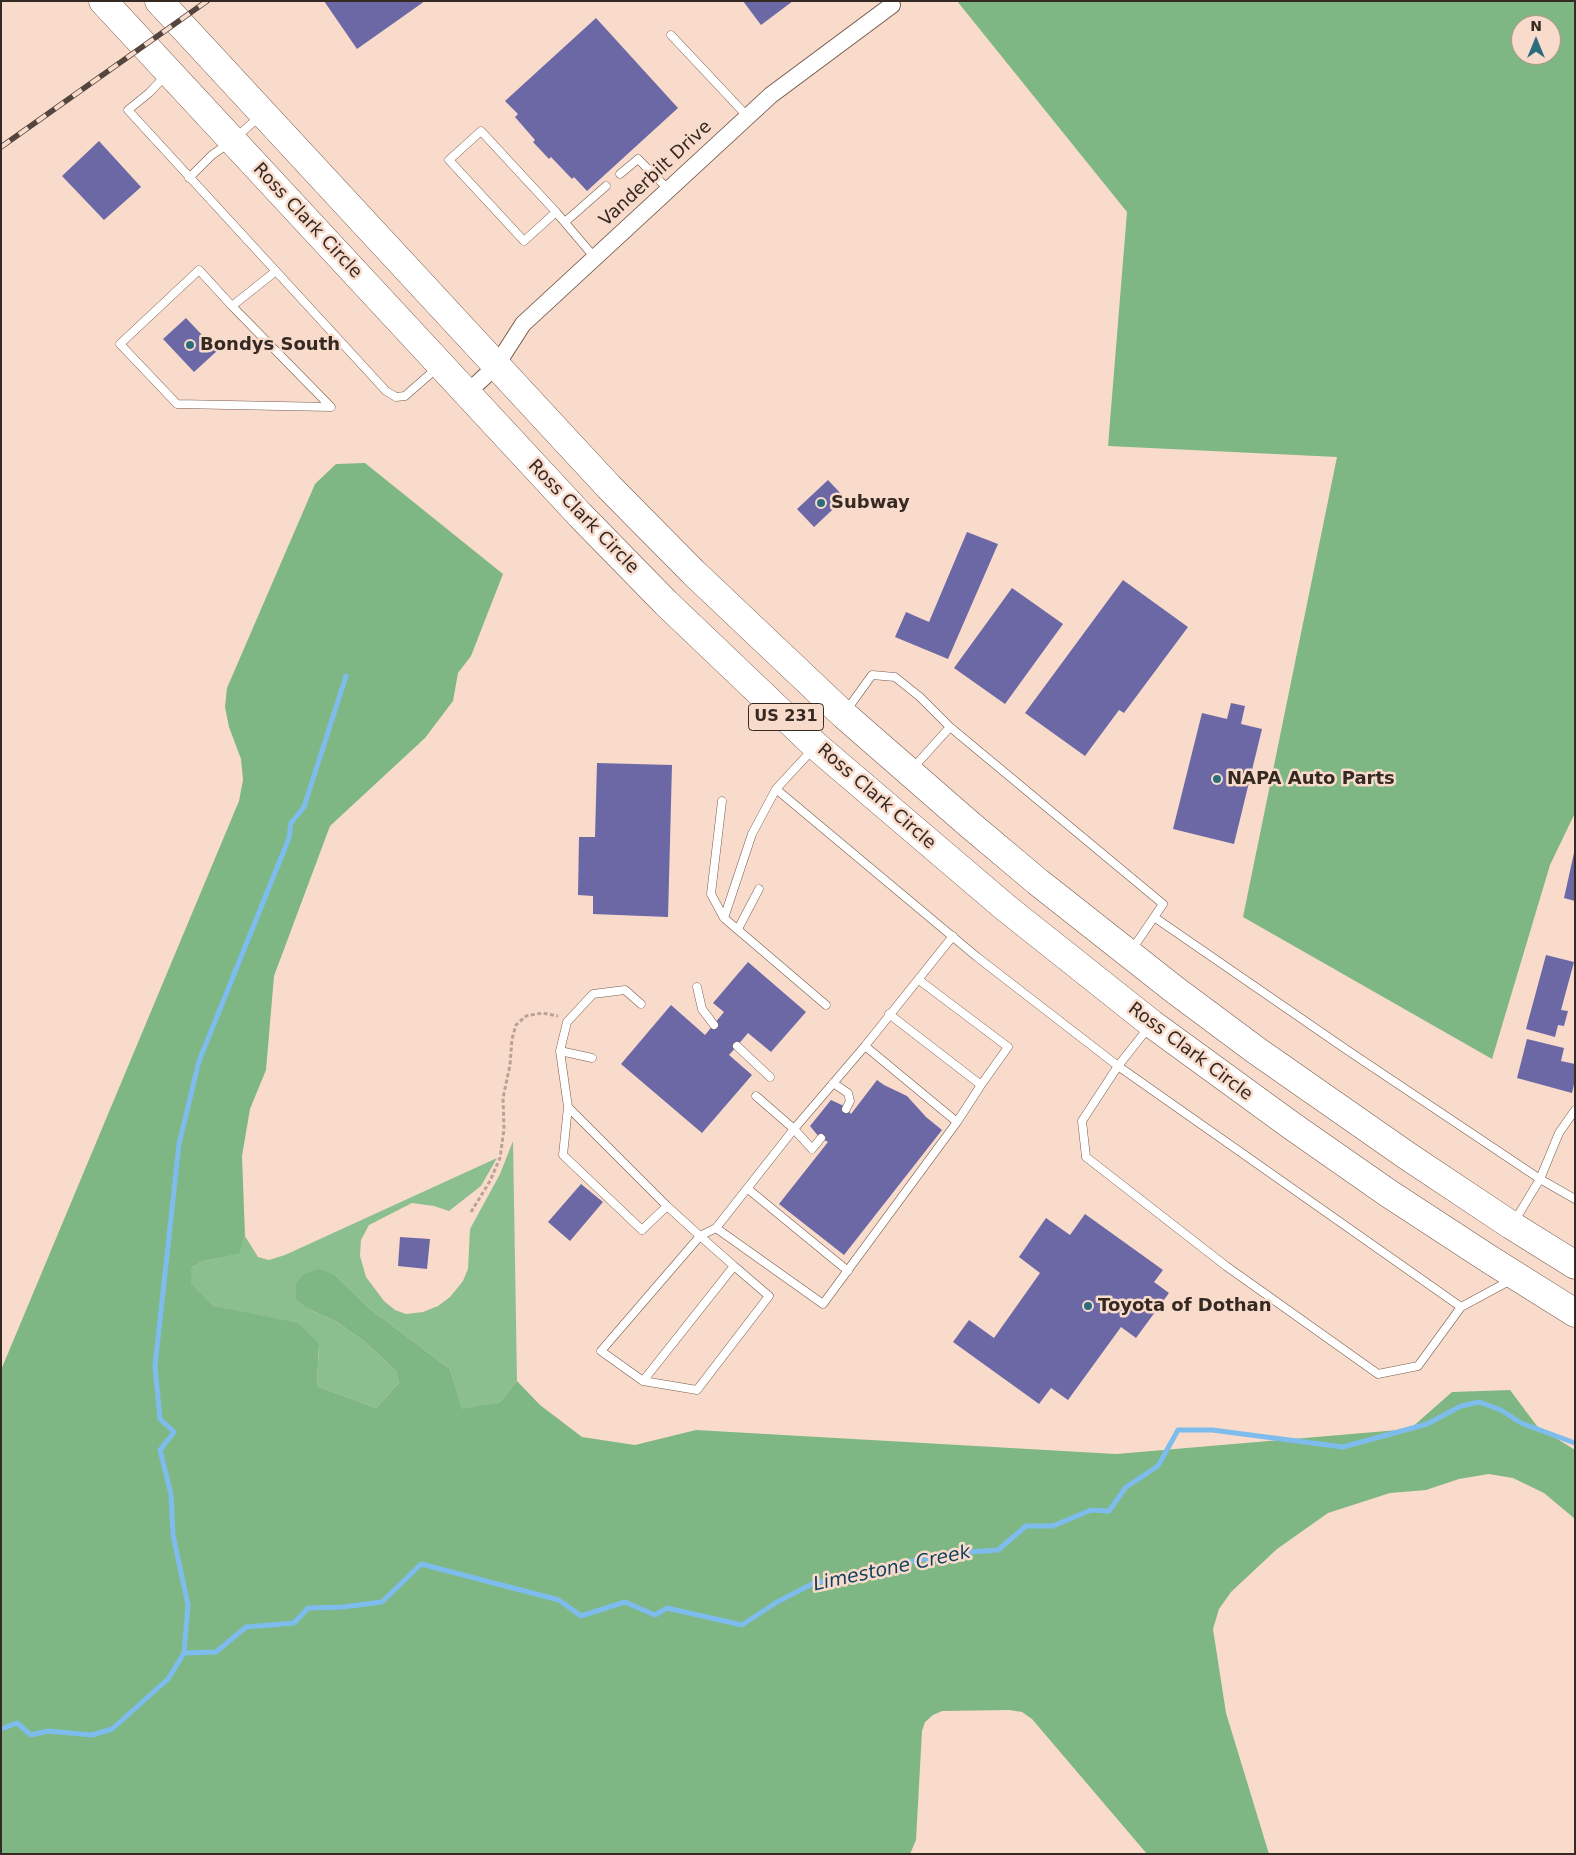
<!DOCTYPE html>
<html>
<head>
<meta charset="utf-8">
<style>
  body { margin:0 }
  #map { position:relative; width:1576px; height:1855px; overflow:hidden; background:#f9dbcb; font-family:"DejaVu Sans",sans-serif }
  canvas { display:block }
  .frame { position:absolute; inset:0; border:2px solid #342923; pointer-events:none }
  .north { position:absolute; left:1511px; top:15px; width:50px; height:50px; box-sizing:border-box; background:#f9dbcb; border:1px solid #aa9488; border-radius:50%; rotate:0deg; font-size:14px; font-weight:700; line-height:20px; text-align:center; color:#342923 }
  .north::after { content:''; display:block; margin:auto; width:18px; height:22px; background:#2a6e7e; clip-path:polygon(50% 0,100% 100%,50% 72%,0 100%) }
</style>
</head>
<body>
<div id="map">
<canvas width="1576" height="1855"></canvas>
<div class="frame"></div>
<div class="north">N</div>
</div>
<script>
const context = document.querySelector('canvas').getContext('2d');
context.lineJoin = 'round';
function fillPath(path, color) {
  context.fillStyle = color;
  context.fill(path, 'evenodd');
}
function shape(rows) {
  const path = new Path2D();
  for (const r of rows) {
    path.moveTo(r[0], r[1]);
    for (let i = 2; i < r.length; i += 2) path.lineTo(r[i], r[i + 1]);
  }
  return path;
}
function trace(path, color, width, dash) {
  context.strokeStyle = color;
  context.lineWidth = width;
  context.lineCap = dash ? 'butt' : 'round';
  context.setLineDash(dash || []);
  context.stroke(path);
}
function label(font, color, halo, rows, align = 'center') {
  context.font = font + ' "DejaVu Sans",sans-serif';
  context.lineWidth = 5;
  context.setLineDash([]);
  context.textBaseline = 'middle';
  context.strokeStyle = halo;
  context.fillStyle = color;
  for (const [text, x, y, turn = 0] of rows) {
    context.save();
    context.translate(x, y);
    context.rotate((+turn || 0) * Math.PI / 180);
    context.textAlign = isNaN(turn) ? turn : align;
    if (halo) context.strokeText(text, 0, 0);
    context.fillText(text, 0, 0);
    context.restore();
  }
}
const green = shape([
  [513,1141,517,1381,500,1402,462,1410,450,1369,369,1308,335,1275,308,1309,337,1322,365,1342,396,1371,399,1383,376,1408,317,1386,319,1344,248,1314,214,1306,190,1284,192,1267,204,1261,238,1254,245,1236,258,1257,269,1260,285,1255,497,1158,481,1186,449,1211,434,1206,412,1203,369,1225,361,1240,360,1256,366,1277,384,1301,395,1310,406,1314,423,1312,438,1306,450,1297,463,1281,468,1269,470,1229,500,1174]
]);
const forest = shape([
  [957,1,1575,1,1575,813,1550,865,1492,1059,1243,917,1337,457,1108,446,1127,212],
  [1521,25,1551,25,1551,55,1521,55],
  [365,463,503,574,471,656,458,673,453,701,425,738,330,826,274,976,266,1070,250,1109,242,1156,245,1236,239,1254,204,1261,192,1267,191,1284,214,1306,298,1323,319,1344,317,1386,376,1408,399,1383,396,1371,365,1342,337,1322,308,1309,296,1299,296,1283,304,1274,319,1269,335,1275,369,1308,450,1369,462,1409,500,1402,517,1381,540,1405,582,1437,635,1445,696,1430,1116,1454,1410,1429,1452,1392,1510,1390,1537,1426,1575,1450,1575,1519,1544,1493,1513,1478,1489,1474,1459,1479,1426,1490,1390,1493,1328,1513,1277,1549,1231,1592,1219,1609,1213,1629,1226,1713,1269,1854,1147,1854,1032,1719,1022,1712,1009,1710,942,1711,933,1715,925,1722,922,1731,916,1840,910,1854,1,1854,1,1370,239,801,243,780,241,759,229,727,225,707,227,688,315,484,336,464]
]);
const stream = shape([
  [184,1653,188,1605,173,1535,171,1494,160,1450,174,1432,160,1419,155,1366,179,1144,199,1061,289,838,291,823,304,807,346,676],
  [1,1729,17,1723,31,1735,48,1731,92,1735,112,1729,168,1679,184,1653,216,1652,246,1627,294,1623,308,1608,343,1607,382,1602,421,1564,559,1600,581,1616,625,1602,655,1615,667,1608,742,1625,777,1602,816,1582,846,1580,903,1563,954,1553,998,1550,1026,1526,1053,1526,1091,1510,1109,1511,1126,1487,1158,1466,1178,1430,1212,1430,1343,1447,1427,1424,1461,1406,1479,1402,1501,1410,1521,1423,1575,1443]
]);
const building = shape([
  [324,1,425,1,357,49],
  [743,1,793,1,761,25],
  [596,18,678,108,587,191,574,177,572,179,551,157,549,159,533,142,535,140,515,117,518,114,505,101],
  [99,141,141,187,104,220,62,176],
  [186,318,217,351,194,372,163,339],
  [828,480,845,498,814,527,797,509],
  [967,532,998,544,948,659,895,637,906,612,929,622],
  [1123,580,1188,627,1124,713,1119,710,1085,756,1025,713],
  [1012,588,1063,624,1005,704,954,668],
  [1231,703,1245,706,1241,724,1262,729,1234,844,1173,829,1202,713,1227,719],
  [597,763,672,765,668,917,593,914,593,896,578,895,579,837,595,837],
  [1574,853,1575,853,1575,901,1564,898],
  [1546,955,1574,962,1561,1010,1568,1011,1564,1026,1558,1025,1555,1037,1526,1029],
  [748,962,806,1012,771,1052,748,1033,737,1046,729,1055,752,1075,702,1133,621,1064,671,1005,705,1035,724,1012,713,1003],
  [1527,1039,1564,1048,1561,1061,1575,1064,1575,1080,1572,1093,1517,1078],
  [877,1080,884,1085,907,1096,926,1117,942,1130,844,1255,779,1204,828,1142,819,1137,810,1126,831,1100,844,1106,851,1114],
  [581,1184,603,1202,570,1241,548,1222],
  [1085,1214,1163,1270,1154,1282,1169,1293,1136,1338,1121,1327,1068,1400,1051,1388,1039,1404,953,1342,969,1320,994,1338,1040,1273,1019,1257,1046,1218,1070,1235],
  [400,1237,430,1239,427,1269,398,1266]
]);
const path = shape([
  [471,1212,490,1181,500,1158,504,1129,503,1098,510,1065,512,1039,516,1025,526,1016,542,1013,558,1016]
]);
const lane = shape([
  [671,35,748,117],
  [166,75,149,93,128,110,386,391,396,397,405,396,437,368],
  [620,174,638,159,669,190],
  [189,178,212,155,232,141,260,116],
  [556,212,524,241,449,160,481,131,556,212,595,258],
  [565,222,606,186],
  [232,306,199,270,120,344,177,404,331,407,232,306,276,271],
  [846,711,872,675,895,677,920,697,950,727,1163,904,1131,951],
  [813,749,776,789,752,834,724,918,826,1005],
  [913,768,950,727],
  [776,789,977,957,1118,1066,1461,1307],
  [722,801,711,894,724,918],
  [1154,917,1347,1050,1540,1179,1575,1199],
  [738,929,759,889],
  [697,987,702,1009,714,1025],
  [641,1004,625,990,593,994,567,1022,560,1051,568,1107,667,1206,700,1236,734,1266,643,1381,601,1351,700,1236,716,1228,794,1129,865,1046,953,936],
  [889,1014,981,1085],
  [1149,1027,1118,1066,1082,1121,1086,1157,1226,1266,1378,1374,1418,1366,1461,1307,1511,1280],
  [737,1046,770,1077],
  [865,1046,957,1122,981,1085,1008,1047,919,980],
  [560,1051,592,1058],
  [833,1083,848,1093,850,1101,846,1109],
  [756,1096,794,1129,812,1149,821,1138],
  [568,1107,563,1155,642,1230,667,1206],
  [748,1189,848,1271],
  [1514,1222,1540,1179,1559,1133,1575,1110],
  [716,1228,823,1304,957,1122],
  [643,1381,697,1390,769,1296,734,1266]
]);
const street = shape([
  [467,393,496,366,523,324,771,95,892,5]
]);
const highway = shape([
  [103,1,580,515,666,603,816,746,1006,908,1152,1024,1292,1126,1388,1193,1489,1259,1575,1313],
  [159,1,609,487,694,573,844,715,969,824,1038,882,1175,990,1257,1051,1406,1155,1511,1225,1575,1265]
]);
const rail = shape([
  [1,147,207,1]
]);
const markers = [
  [190,345,5,"#2a6e7e"],
  [821,503,5,"#2a6e7e"],
  [1217,779,5,"#2a6e7e"],
  [1088,1306,5,"#2a6e7e"]
];
const shields = [
  [786,717,75]
];
const shieldNames = [
  ["US 231",786,717]
];
const streetNames = [
  ["Vanderbilt Drive",656,174,-43],
  ["Ross Clark Circle",307,221,47],
  ["Ross Clark Circle",583,517,46],
  ["Ross Clark Circle",876,797,41],
  ["Ross Clark Circle",1190,1052,37]
];
const poiNames = [
  ["Bondys South",200,345],
  ["Subway",831,503],
  ["NAPA Auto Parts",1227,779],
  ["Toyota of Dothan",1098,1306]
];
const waterNames = [
  ["Limestone Creek",892,1569,-12]
];
fillPath(green, '#8cbf90');
fillPath(forest, '#7fb784');
trace(stream, '#7dbcec', 5);
fillPath(building, '#6b68a5');
trace(lane, '#765c4e', 9);
trace(street, '#765c4e', 18);
trace(highway, '#765c4e', 29);
trace(path, '#baa295', 3, [4, 2.5]);
trace(lane, '#fff', 8);
trace(street, '#fff', 16);
trace(highway, '#fff', 28);
trace(rail, '#54463e', 5.5);
trace(rail, '#f9dbcb', 4, [11]);
for (const [x, y, r, color] of markers) {
  const dot = new Path2D();
  dot.arc(x, y, r, 0, 2 * Math.PI);
  context.fillStyle = color;
  context.fill(dot);
  trace(dot, '#f9dbcb', 2);
}
for (const [x, y, w] of shields) {
  const box = new Path2D();
  box.roundRect(x - w / 2, y - 13.5, w, 27, 4);
  context.fillStyle = '#f9dbcb';
  context.fill(box);
  trace(box, '#342923', 1);
}
label('bold 16px', '#342923', null, shieldNames);
label('18px', '#342923', '#f9dbcb', streetNames);
label('bold 18px', '#342923', '#f9dbcb', poiNames, 'left');
label('italic 19px', '#0d3f5e', '#f9dbcb', waterNames);
</script>
</body>
</html>
